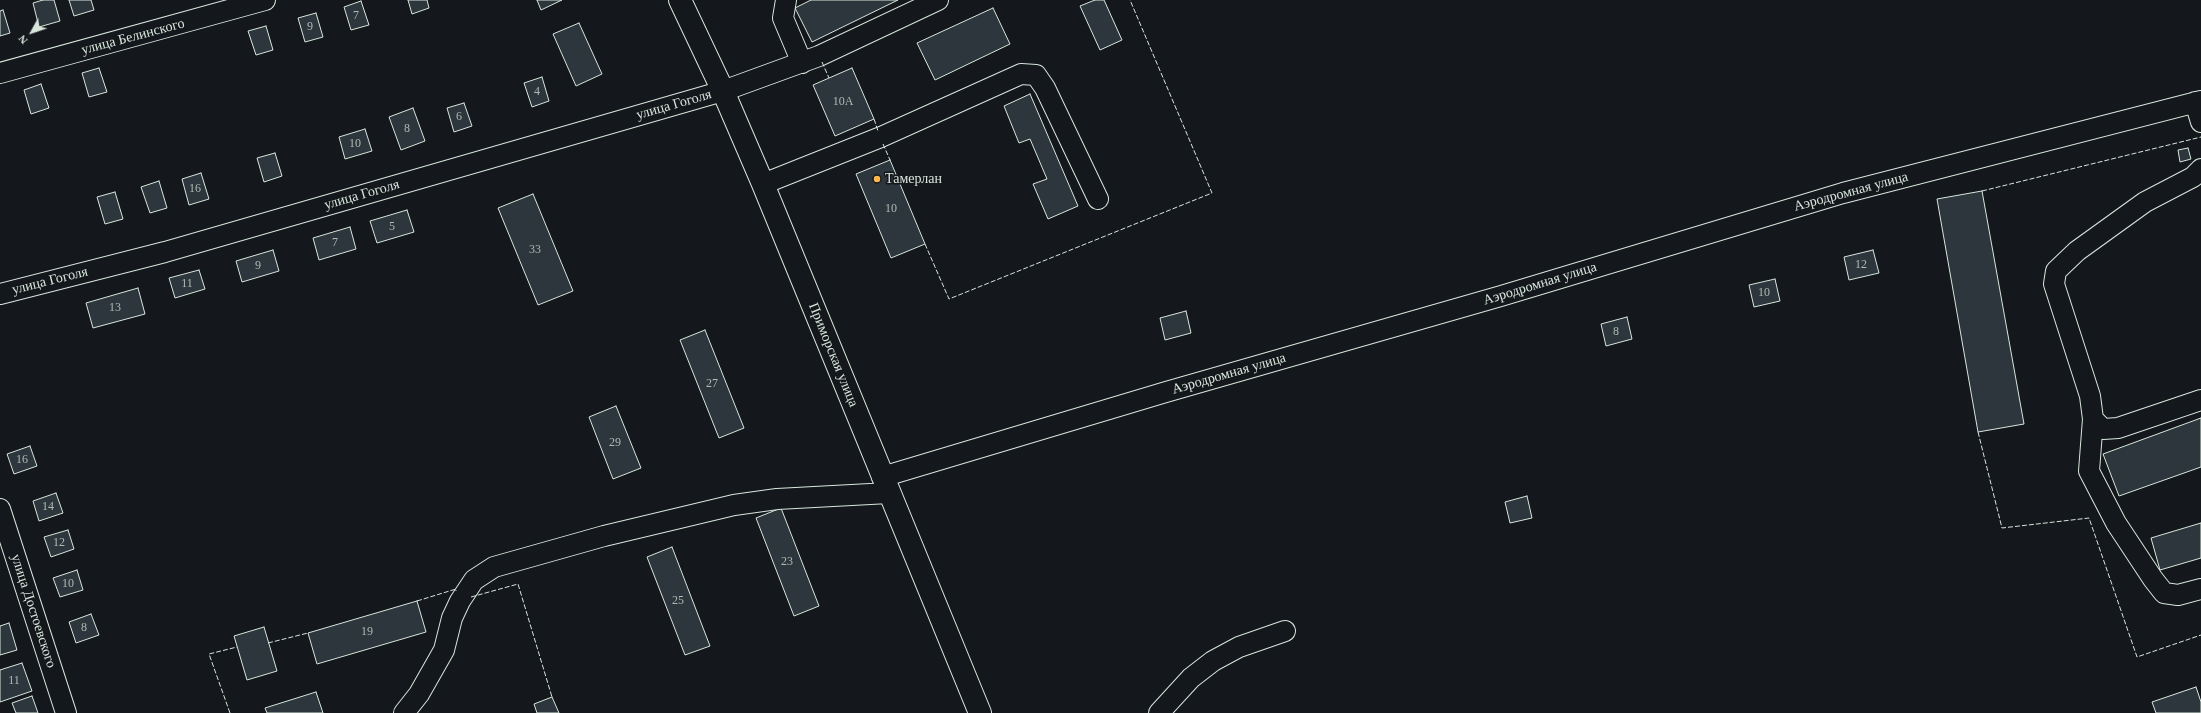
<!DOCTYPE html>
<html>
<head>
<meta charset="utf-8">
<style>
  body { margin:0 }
  #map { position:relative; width:2201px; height:713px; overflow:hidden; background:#14181c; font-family:Georgia,serif }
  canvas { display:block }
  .north { position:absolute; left:12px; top:12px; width:40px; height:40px; -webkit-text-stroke:3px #14181c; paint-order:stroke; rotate:230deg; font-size:11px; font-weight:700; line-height:16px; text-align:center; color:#d8e6dc }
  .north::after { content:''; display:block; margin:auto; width:14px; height:18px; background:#d8e6dc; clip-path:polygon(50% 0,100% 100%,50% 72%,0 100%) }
</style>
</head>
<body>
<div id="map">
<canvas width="2201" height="713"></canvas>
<div class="north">N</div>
</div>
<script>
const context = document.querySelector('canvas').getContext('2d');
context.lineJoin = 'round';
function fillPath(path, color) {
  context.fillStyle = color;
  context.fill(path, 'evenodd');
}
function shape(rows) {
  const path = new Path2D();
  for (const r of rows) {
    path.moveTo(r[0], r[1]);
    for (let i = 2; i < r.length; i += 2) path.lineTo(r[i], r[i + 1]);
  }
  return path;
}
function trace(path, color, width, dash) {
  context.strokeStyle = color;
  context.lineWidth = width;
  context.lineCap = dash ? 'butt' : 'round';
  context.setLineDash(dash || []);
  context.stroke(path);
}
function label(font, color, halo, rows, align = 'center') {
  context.font = font + ' Georgia,serif';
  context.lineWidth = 3;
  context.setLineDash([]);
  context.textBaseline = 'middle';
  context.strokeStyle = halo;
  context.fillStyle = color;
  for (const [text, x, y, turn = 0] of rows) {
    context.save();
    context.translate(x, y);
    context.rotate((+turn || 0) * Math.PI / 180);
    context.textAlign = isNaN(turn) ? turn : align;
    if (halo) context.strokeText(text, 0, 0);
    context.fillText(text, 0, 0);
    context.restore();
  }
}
const building = shape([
  [43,0,54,0,60,21,39,27,33,3,43,0],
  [69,0,91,0,94,10,74,16,69,0],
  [408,0,427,0,429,8,412,14,408,0],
  [537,0,562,0,541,10,537,0],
  [811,0,898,0,812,42,795,8,811,0],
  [1095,0,1104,0,1122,40,1100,50,1080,6,1095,0],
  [361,1,369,25,351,30,344,7,361,1],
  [993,8,1010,44,935,80,917,43,993,8],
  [3,10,10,33,0,36,0,11,3,10],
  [316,13,323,37,305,42,298,18,316,13],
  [579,23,602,74,576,86,553,34,579,23],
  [266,26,273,50,256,55,248,31,266,26],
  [99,68,107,92,89,97,82,73,99,68],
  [852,68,874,119,835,136,813,85,852,68],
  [542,77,549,101,532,107,524,83,542,77],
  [41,84,49,108,31,114,24,90,41,84],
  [1030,94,1078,206,1048,219,1033,184,1047,179,1030,139,1019,143,1004,106,1030,94],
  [464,103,472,126,454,132,447,108,464,103],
  [413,108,425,141,401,150,389,117,413,108],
  [365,129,372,151,345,159,339,137,365,129],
  [2188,148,2191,159,2180,162,2178,150,2188,148],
  [275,153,282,176,264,182,257,158,275,153],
  [890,160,925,244,891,258,856,174,890,160],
  [201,173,209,199,189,205,182,179,201,173],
  [159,181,167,208,150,213,141,187,159,181],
  [1982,191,2024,424,1978,432,1937,199,1982,191],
  [115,192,123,219,105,224,97,197,115,192],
  [533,194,573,291,538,305,498,208,533,194],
  [407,210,414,232,377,243,370,221,407,210],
  [350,227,356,249,319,260,313,238,350,227],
  [273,250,279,271,242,282,236,261,273,250],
  [1873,250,1879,273,1849,280,1844,257,1873,250],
  [199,270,205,289,175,298,169,278,199,270],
  [1775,279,1780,301,1754,307,1749,285,1775,279],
  [138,288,145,314,93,328,86,303,138,288],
  [1186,311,1191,333,1165,340,1160,318,1186,311],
  [1627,317,1632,339,1606,346,1601,324,1627,317],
  [705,330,744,428,719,438,680,340,705,330],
  [616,406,641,468,613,479,589,417,616,406],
  [2201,418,2201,467,2119,496,2103,454,2201,418],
  [30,446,37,466,14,474,7,454,30,446],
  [56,493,63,513,39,521,33,501,56,493],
  [1527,496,1532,518,1510,523,1505,502,1527,496],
  [781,508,819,606,794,616,756,518,781,508],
  [2201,523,2201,558,2160,570,2151,538,2201,523],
  [68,530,74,549,51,557,44,537,68,530],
  [672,547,710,646,685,655,647,557,672,547],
  [77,570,83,590,60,597,53,578,77,570],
  [417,601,426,632,317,664,308,633,417,601],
  [91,614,99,635,76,643,69,622,91,614],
  [9,623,17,650,0,655,0,626,9,623],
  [264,627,277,671,247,680,234,636,264,627],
  [22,663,32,691,0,702,0,670,22,663],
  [2196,687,2201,702,2201,713,2156,713,2152,702,2196,687],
  [316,692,323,713,267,713,265,708,316,692],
  [32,696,38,713,16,713,12,703,32,696],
  [552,697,559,713,537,713,534,704,552,697]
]);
const minor = shape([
  [786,0,783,18,802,63],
  [0,73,265,0],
  [2195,102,2201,122],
  [2201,169,2193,177,2145,202,2077,251,2056,271,2054,284,2090,396,2093,419,2103,429,2118,428,2201,400],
  [763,184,881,137,1021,74,1036,75,1045,88,1098,199],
  [0,294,165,252,723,91,819,56,938,0],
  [2093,419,2089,471,2116,523,2153,579,2164,593,2178,595,2201,589],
  [882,477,1166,392,1501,296,1843,193,2201,101],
  [0,509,66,713],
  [404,713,419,694,444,650,452,618,460,601,474,580,494,567,604,536,734,505,777,499,889,493],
  [1159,713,1191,678,1213,661,1239,647,1285,631]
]);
const major = shape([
  [680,0,723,91,763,184,980,713]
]);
const fence = shape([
  [822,62,829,78],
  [874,119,878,131],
  [883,144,890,160],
  [1982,191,2201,137],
  [925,244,949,299,1212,193,1130,0],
  [1978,432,2002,528,2089,518,2137,657,2201,635],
  [471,597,518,584,552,697],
  [417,601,456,589,456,591],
  [268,643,308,633],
  [230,713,209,654,237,647]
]);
const markers = [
  [877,179,4,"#ffb74d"]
];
const numberNames = [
  ["7",356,16],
  ["9",310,27],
  ["4",537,92],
  ["10А",843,102],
  ["6",459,117],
  ["8",407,129],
  ["10",355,144],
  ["16",195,189],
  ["10",891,209],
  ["5",392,227],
  ["7",335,243],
  ["33",535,250],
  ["12",1861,265],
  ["9",258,266],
  ["11",187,284],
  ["10",1764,293],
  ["13",115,308],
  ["8",1616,332],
  ["27",712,384],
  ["29",615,443],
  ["16",22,460],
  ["14",48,507],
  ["12",59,543],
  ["23",787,562],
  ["10",68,584],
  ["25",678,601],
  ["8",84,628],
  ["19",367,632],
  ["11",14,681]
];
const streetNames = [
  ["улица Белинского",133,37,-15],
  ["улица Гоголя",674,105,-16],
  ["Аэродромная улица",1851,192,-15],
  ["улица Гоголя",362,195,-16],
  ["улица Гоголя",50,281,-14],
  ["Аэродромная улица",1540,284,-17],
  ["Приморская улица",833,355,68],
  ["Аэродромная улица",1229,374,-16],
  ["улица Достоевского",33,611,72]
];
const poiNames = [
  ["Тамерлан",885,179]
];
fillPath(building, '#2c363c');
trace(building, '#d8e6dc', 1);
trace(minor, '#d8e6dc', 22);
trace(major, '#d8e6dc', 24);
trace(minor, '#14181c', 20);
trace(major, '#14181c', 22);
trace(fence, '#d8e6dc', 1, [5, 2]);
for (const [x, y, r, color] of markers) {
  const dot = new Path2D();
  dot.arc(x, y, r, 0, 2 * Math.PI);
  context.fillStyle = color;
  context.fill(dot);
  trace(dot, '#14181c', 1.5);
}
label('12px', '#adbab4', null, numberNames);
label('14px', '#d8e6dc', '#14181c', streetNames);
label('14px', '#d8e6dc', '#14181c', poiNames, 'left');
</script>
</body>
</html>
